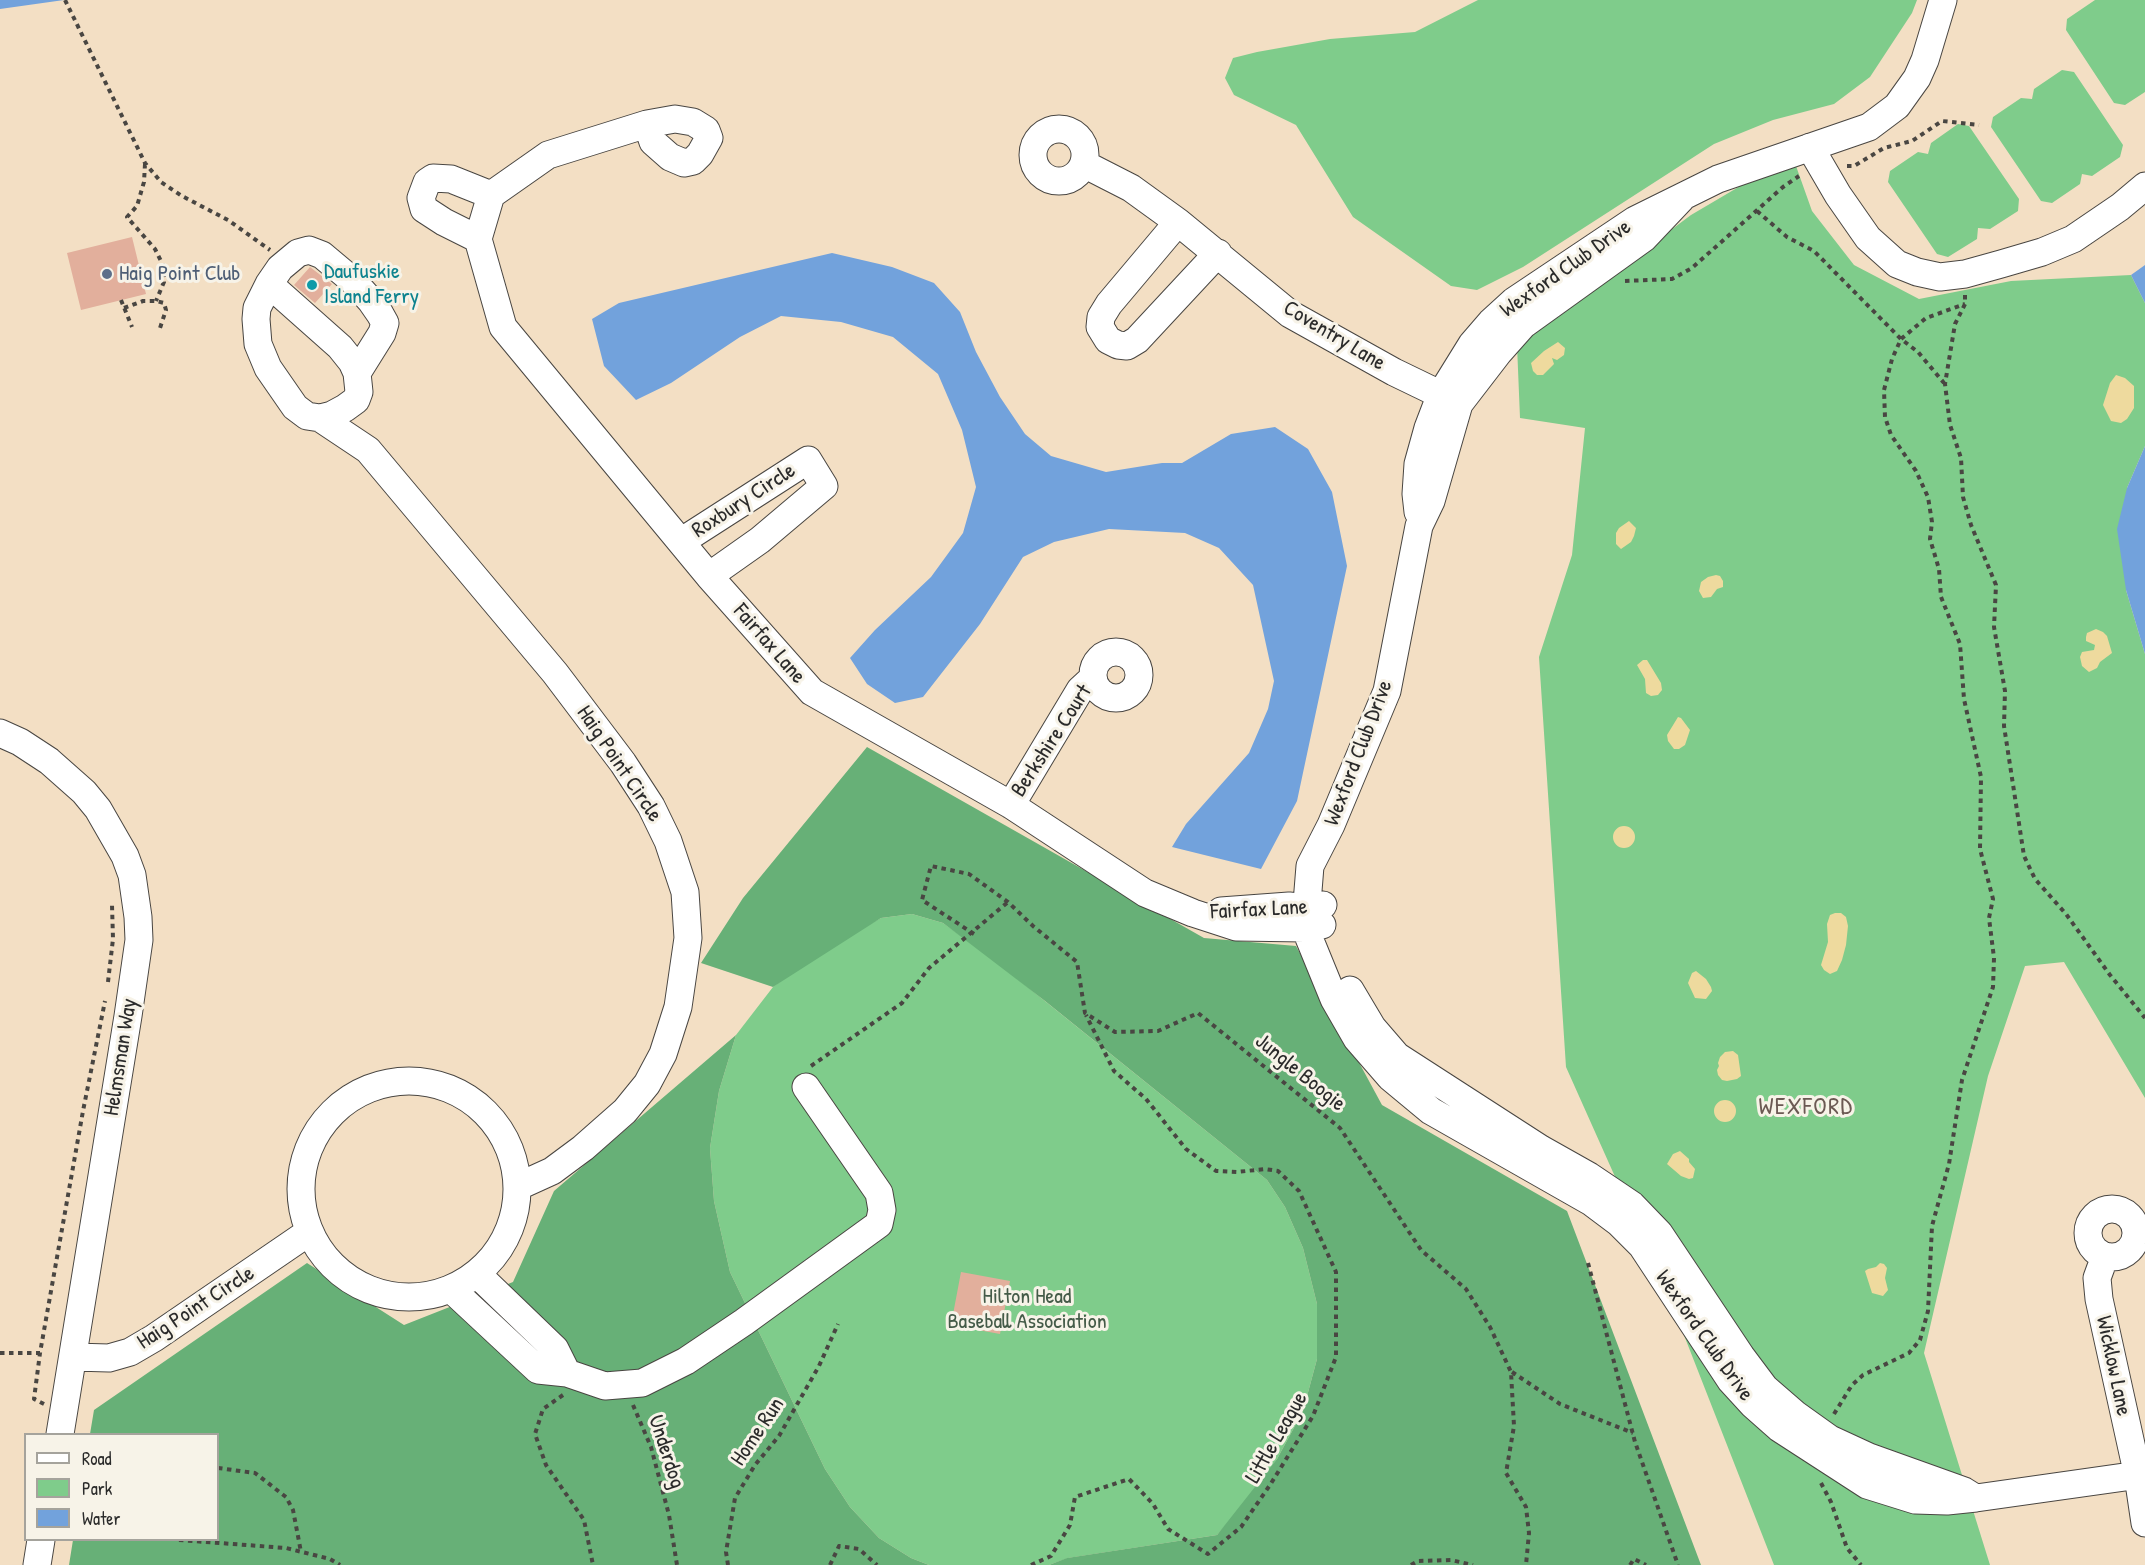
<!DOCTYPE html>
<html>
<head>
<meta charset="utf-8">
<style>
  body { margin:0 }
  #map { position:relative; width:2145px; height:1565px; overflow:hidden; background:#f3dfc4; font-family:"Patrick Hand",sans-serif }
  canvas { display:block }
  .legend { position:absolute; left:24px; top:1433px; width:195px; height:108px; box-sizing:border-box; background:#f7f3e8; border:2px solid #a5a39c; margin:0; padding:8px 10px; list-style:none; font-size:18px; color:#2b2b2b }
  .legend li { display:flex; align-items:center; gap:12px; height:30px }
  .legend b { width:30px; border:2px solid #a5a39c }
</style>
</head>
<body>
<div id="map">
<canvas width="2145" height="1565"></canvas>
<ul class="legend">
<li><b style="height:8px;background:#fff"></b>Road</li>
<li><b style="height:16px;background:#7fcc8b"></b>Park</li>
<li><b style="height:16px;background:#72a2dc"></b>Water</li>
</ul>
</div>
<script>
const context = document.querySelector('canvas').getContext('2d');
context.lineJoin = 'round';
function fillPath(path, color) {
  context.fillStyle = color;
  context.fill(path, 'evenodd');
}
function shape(rows) {
  const path = new Path2D();
  for (const r of rows) {
    if (r.length === 3) {
      path.moveTo(r[0] + r[2], r[1]);
      path.arc(r[0], r[1], r[2], 0, 2 * Math.PI);
      continue;
    }
    path.moveTo(r[0], r[1]);
    for (let i = 2; i < r.length; i += 2) path.lineTo(r[i], r[i + 1]);
  }
  return path;
}
function trace(path, color, width, dash) {
  context.strokeStyle = color;
  context.lineWidth = width;
  context.lineCap = dash ? 'butt' : 'round';
  context.setLineDash(dash || []);
  context.stroke(path);
}
function label(font, color, halo, rows, align = 'center') {
  context.font = font + ' "Patrick Hand",sans-serif';
  context.lineWidth = 6;
  context.setLineDash([]);
  context.textBaseline = 'middle';
  context.strokeStyle = halo;
  context.fillStyle = color;
  for (const [text, x, y, turn = 0] of rows) {
    context.save();
    context.translate(x, y);
    context.rotate((+turn || 0) * Math.PI / 180);
    context.textAlign = isNaN(turn) ? turn : align;
    if (halo) context.strokeText(text, 0, 0);
    context.fillText(text, 0, 0);
    context.restore();
  }
}
const green = shape([
  [1478,0,1917,0,1912,13,1870,77,1834,104,1773,120,1714,144,1523,267,1477,290,1451,286,1353,217,1296,125,1234,95,1225,78,1233,58,1257,52,1330,39,1415,32],
  [2095,0,2145,0,2145,92,2125,105,2114,103,2066,30,2067,19],
  [2062,70,2074,72,2123,145,2120,157,2092,176,2082,174,2080,184,2052,203,2041,201,1991,127,1993,117,2021,98,2032,99,2034,89],
  [1958,124,1969,126,2019,199,2018,211,1990,229,1978,228,1977,239,1948,257,1937,254,1888,182,1890,171,1918,152,1928,154,1931,143],
  [1796,166,1812,211,1854,265,1919,299,2011,281,2131,275,2145,303,2145,446,2127,488,2126,590,2145,654,2145,1098,2064,962,2025,966,1988,1076,1924,1353,1990,1565,1774,1565,1671,1302,1566,1067,1539,657,1572,555,1585,428,1520,418,1517,345,1691,215,1742,185],
  [912,914,943,923,989,956,1267,1180,1285,1207,1303,1248,1317,1304,1317,1359,1303,1411,1277,1459,1249,1499,1217,1535,1068,1558,1049,1565,929,1565,911,1558,879,1538,850,1507,825,1469,730,1272,714,1201,710,1148,719,1091,736,1035,773,987,822,950,881,918]
]);
const forest = shape([
  [867,747,1204,938,1296,946,1382,1105,1567,1211,1701,1565,1049,1565,1067,1558,1217,1535,1277,1459,1303,1411,1317,1359,1317,1304,1303,1248,1285,1207,1267,1180,1045,1001,943,923,912,914,881,918,773,987,701,963,743,898],
  [736,1035,719,1091,710,1148,714,1201,730,1272,825,1469,850,1507,879,1538,911,1558,929,1565,69,1565,73,1540,218,1540,218,1434,90,1434,94,1410,307,1263,404,1325,513,1282,554,1191]
]);
const sand = shape([
  [1558,342,1565,348,1564,355,1557,360,1552,358,1554,364,1543,375,1537,375,1533,371,1531,363,1544,351],
  [2116,375,2125,378,2134,386,2134,408,2127,419,2121,423,2111,421,2103,405,2110,383],
  [1629,521,1636,528,1634,536,1631,542,1621,549,1616,544,1616,533,1619,528],
  [1716,575,1720,576,1723,581,1723,587,1717,589,1711,597,1703,598,1699,591,1701,582,1708,577],
  [2096,629,2103,632,2107,636,2112,653,2100,662,2097,668,2089,672,2082,666,2080,657,2082,652,2094,650,2095,645,2086,641,2086,637,2087,633],
  [1643,660,1647,660,1661,683,1662,690,1658,695,1651,696,1646,693,1645,679,1637,665],
  [1678,717,1681,718,1690,730,1685,745,1679,749,1674,749,1668,741,1667,735],
  [1624,837,11],
  [1835,913,1841,913,1846,917,1848,926,1846,945,1842,960,1837,971,1830,974,1824,970,1821,965,1828,942,1827,924,1830,915],
  [1696,971,1706,979,1711,987,1712,991,1706,999,1695,998,1688,983,1692,973],
  [1733,1051,1738,1055,1741,1076,1737,1079,1727,1081,1722,1080,1718,1075,1717,1070,1719,1066,1718,1063,1720,1057,1725,1052],
  [1725,1111,11],
  [1680,1151,1689,1159,1689,1162,1695,1169,1693,1178,1689,1179,1681,1176,1667,1164,1673,1154],
  [1880,1263,1884,1264,1887,1268,1885,1278,1888,1290,1883,1296,1872,1293,1865,1271,1868,1269,1876,1267]
]);
const water = shape([
  [0,0,64,0,0,9],
  [832,253,892,267,934,283,960,312,976,352,1000,397,1025,434,1051,456,1106,472,1162,463,1182,463,1231,434,1275,427,1308,449,1332,492,1347,566,1297,801,1261,869,1172,847,1186,824,1249,753,1268,709,1274,681,1253,585,1219,548,1185,533,1109,529,1054,542,1023,557,980,624,923,697,895,703,867,684,850,658,875,630,931,577,963,533,976,487,962,430,938,374,893,337,841,322,781,316,740,337,671,383,636,400,604,366,592,319,619,303],
  [2145,265,2145,303,2131,275],
  [2145,446,2145,654,2126,590,2117,529,2127,488]
]);
const building = shape([
  [132,237,146,294,81,310,67,253],
  [310,267,332,284,315,303,294,285],
  [961,1272,1010,1281,1000,1334,951,1325]
]);
const path = shape([
  [65,0,145,163,161,182,182,196,228,220,270,250],
  [145,164,144,182,137,206,127,217,155,249,163,265,164,282,156,301],
  [1847,166,1854,166,1884,148,1912,141,1942,121,1979,125],
  [1757,211,1787,237,1814,251,1901,339,1918,352,1944,383],
  [1625,281,1672,279,1692,268,1783,187,1799,176],
  [1965,295,1965,304,1955,324,1945,384,1950,425,1961,458,1963,497,1971,525,1996,585,1994,627,2005,691,2004,726,2024,856,2035,879,2066,914,2110,975,2145,1018],
  [121,300,132,327],
  [124,308,143,301,156,301,164,303,166,310,159,331],
  [974,934,922,900,931,866,969,874,1008,902,1033,926,1077,962,1085,1013,1115,1032,1158,1031,1198,1013,1340,1128,1421,1250,1466,1289,1490,1327,1511,1372,1514,1426,1506,1473,1526,1507,1529,1533,1526,1565],
  [108,982,113,939,112,905],
  [811,1066,902,1003,929,968,1008,902],
  [1588,1263,1635,1442,1678,1565],
  [0,1353,40,1353],
  [1512,1372,1560,1404,1633,1433],
  [563,1395,543,1409,535,1434,546,1465,584,1520,593,1565],
  [44,1404,34,1399,40,1353,83,1111,105,1001],
  [633,1405,651,1447,669,1515,677,1565],
  [1834,1414,1852,1385,1863,1375,1909,1353,1920,1340,1928,1311,1932,1226,1949,1164,1962,1080,1993,987,1994,958,1989,918,1993,899,1980,849,1981,777,1964,699,1960,644,1941,597,1939,569,1930,539,1932,522,1928,497,1916,471,1891,435,1885,417,1884,390,1892,359,1901,339,1926,318,1965,304],
  [218,1468,255,1473,286,1497,293,1510,301,1552],
  [1821,1483,1831,1502,1847,1548,1861,1565],
  [179,1540,286,1548,330,1559,340,1565],
  [728,1565,726,1552,735,1498,755,1465,779,1436,819,1366,838,1324],
  [830,1565,839,1546,859,1549,877,1565],
  [1031,1565,1051,1556,1070,1525,1075,1497,1129,1479,1153,1504,1168,1529,1208,1554,1241,1527,1270,1485,1313,1416,1336,1357,1336,1272,1299,1191,1278,1171,1265,1169,1237,1172,1216,1171,1186,1149,1146,1099,1114,1071,1086,1015],
  [1411,1565,1418,1561,1451,1560,1473,1565],
  [1630,1565,1634,1559,1646,1565]
]);
const minor = shape([
  [647,124,653,142,670,157,684,163,693,161,700,154,709,138,706,130,693,122,675,119,647,124,548,155,491,195,478,239,503,327,709,576,812,692,1011,805,1145,893,1193,913,1236,927,1305,928,1322,925],
  [1059,155,26],
  [1810,147,1838,195,1868,238,1897,264,1917,272,1940,277,1965,274,2001,264,2042,252,2073,239,2120,207,2145,186],
  [1084,164,1131,188,1178,222,1290,314,1394,372,1456,402],
  [1681,199,1644,238,1523,325,1499,352,1459,404,1431,501,1419,526,1387,691,1331,825,1310,866,1305,928,1334,999,1357,1039,1390,1077,1431,1111,1591,1202,1619,1223,1642,1246,1731,1381,1753,1405,1779,1428,1867,1485,1915,1500,1947,1501,1976,1498,2145,1474],
  [1178,222,1109,304,1101,317,1100,327,1108,340,1118,345,1127,346,1137,340,1218,253],
  [478,239,444,222,424,209,421,198,427,182,433,178,451,179,491,195],
  [269,284,340,347,352,362,357,373,359,392,356,400,345,408,332,415,320,418,307,416,295,407,268,368,258,344,256,319,257,308,269,284,280,268,298,253,309,250,322,255,353,281,371,301,380,314,385,323,382,333,357,373],
  [320,418,368,450,555,673,623,763,651,806,668,841,685,892,688,938,678,1007,663,1054,647,1084,625,1111,583,1148,552,1171,519,1186],
  [1418,512,1416,494,1418,464,1428,428,1441,394,1472,344,1491,322,1514,301,1635,220,1718,179,1869,127,1897,106,1917,78,1925,60,1943,0],
  [682,541,808,460,824,486,760,540,709,576],
  [1116,675,23],
  [0,733,20,742,49,761,84,792,98,809,125,856,132,875,138,917,139,940,128,1016,60,1434],
  [1011,805,1080,690,1093,678],
  [1221,911,1289,906,1306,908,1323,905],
  [1350,990,1372,1027,1397,1056,1541,1149,1589,1176,1632,1205,1659,1233,1741,1356,1765,1388,1795,1414,1830,1439,1869,1457,1964,1491,1972,1496],
  [409,1189,108],
  [2112,1233,24],
  [2105,1256,2097,1278,2099,1299,2138,1476,2145,1523],
  [477,1274,555,1349,567,1373],
  [451,1289,538,1370,567,1373,605,1386,642,1383,686,1361,744,1322,879,1224,882,1210,879,1193,806,1087],
  [73,1357,109,1358,130,1352,154,1338,309,1232],
  [37,1565,41,1540]
]);
const markers = [
  [107,274,6,"#5c6f8a"],
  [312,285,6,"#0f9aa8"]
];
const streetNames = [
  ["Wexford Club Drive",1566,269,-35],
  ["Coventry Lane",1334,336,31],
  ["Roxbury Circle",744,501,-33],
  ["Fairfax Lane",769,644,49],
  ["Berkshire Court",1052,741,-57],
  ["Wexford Club Drive",1359,753,-69],
  ["Haig Point Circle",619,764,56],
  ["Fairfax Lane",1259,910,-3],
  ["Helmsman Way",121,1057,-81],
  ["Jungle Boogie",1300,1073,39],
  ["Haig Point Circle",196,1308,-33],
  ["Wexford Club Drive",1704,1336,55],
  ["Wicklow Lane",2113,1366,78],
  ["Home Run",758,1432,-56],
  ["Little League",1277,1438,-60],
  ["Underdog",666,1452,72]
];
const cultureNames = [
  ["Daufuskie",324,272],
  ["Island Ferry",324,297]
];
const serviceNames = [
  ["Haig Point Club",119,274]
];
const parkNames = [
  ["Hilton Head",1027,1297],
  ["Baseball Association",1027,1322]
];
const neighbourhoodNames = [
  ["WEXFORD",1806,1108]
];
fillPath(green, '#7fcc8b');
fillPath(forest, '#67b077');
fillPath(sand, '#eeda9e');
fillPath(water, '#72a2dc');
fillPath(building, '#e2af9c');
trace(minor, '#494642', 29);
trace(path, '#494642', 4, [4.5, 4.5]);
trace(minor, '#fff', 27);
for (const [x, y, r, color] of markers) {
  const dot = new Path2D();
  dot.arc(x, y, r, 0, 2 * Math.PI);
  context.fillStyle = color;
  context.fill(dot);
  trace(dot, '#f7f3e8', 2);
}
label('22px', '#2b2b2b', '#f7f3e8', streetNames);
label('22px', '#0d838f', '#f7f3e8', cultureNames, 'left');
label('22px', '#4e5e75', '#f7f3e8', serviceNames, 'left');
label('22px', '#445b48', '#f7f3e8', parkNames);
context.letterSpacing = '1.5px';
label('24px', '#6b5953', '#f7f3e8', neighbourhoodNames);
context.letterSpacing = '0px';
</script>
</body>
</html>
